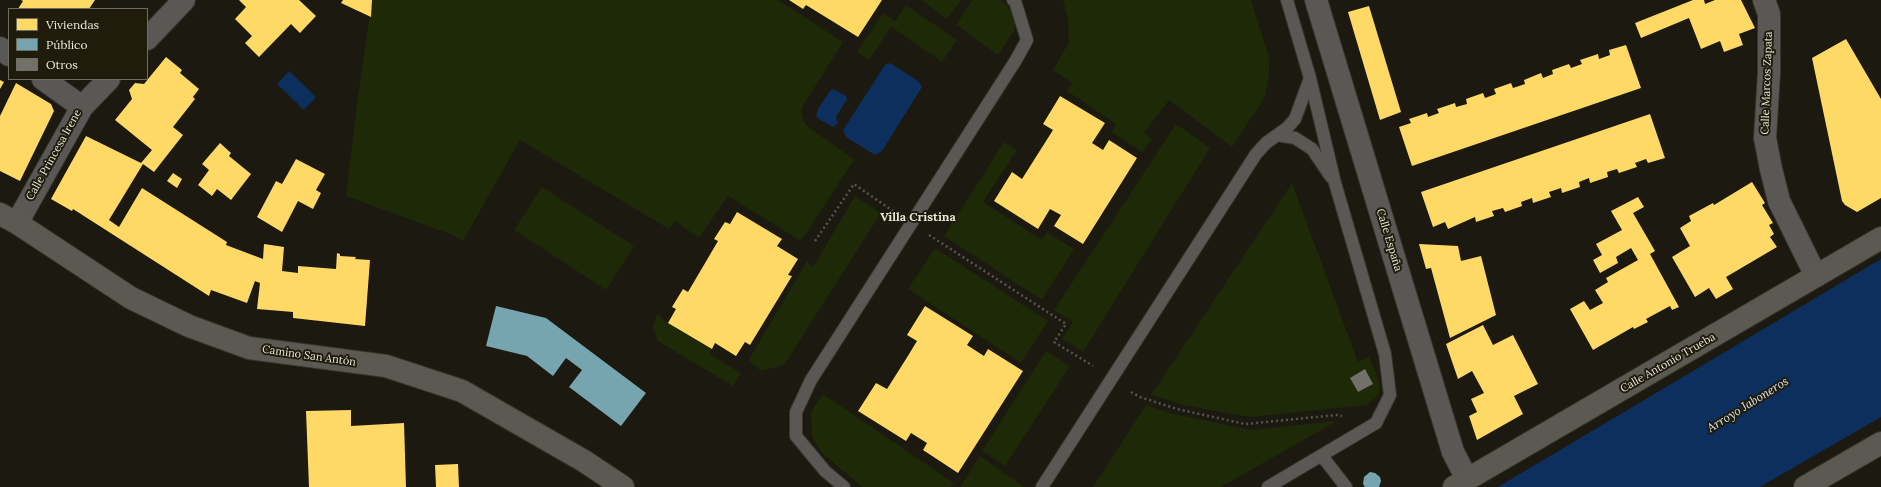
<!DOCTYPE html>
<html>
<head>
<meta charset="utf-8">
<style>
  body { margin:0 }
  #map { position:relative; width:1881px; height:487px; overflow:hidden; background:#1b1910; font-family:Lora,serif }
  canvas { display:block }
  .legend { position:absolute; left:8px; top:8px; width:140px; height:72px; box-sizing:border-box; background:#1f1c0c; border:1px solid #6f6d5f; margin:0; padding:5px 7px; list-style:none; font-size:12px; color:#e7e6db }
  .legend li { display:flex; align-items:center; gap:8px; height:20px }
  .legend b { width:20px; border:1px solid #6f6d5f }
</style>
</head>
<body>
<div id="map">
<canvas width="1881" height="487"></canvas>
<ul class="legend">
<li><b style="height:11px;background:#ffd966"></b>Viviendas</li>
<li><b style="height:11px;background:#76a5af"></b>Público</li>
<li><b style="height:11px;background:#727069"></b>Otros</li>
</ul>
</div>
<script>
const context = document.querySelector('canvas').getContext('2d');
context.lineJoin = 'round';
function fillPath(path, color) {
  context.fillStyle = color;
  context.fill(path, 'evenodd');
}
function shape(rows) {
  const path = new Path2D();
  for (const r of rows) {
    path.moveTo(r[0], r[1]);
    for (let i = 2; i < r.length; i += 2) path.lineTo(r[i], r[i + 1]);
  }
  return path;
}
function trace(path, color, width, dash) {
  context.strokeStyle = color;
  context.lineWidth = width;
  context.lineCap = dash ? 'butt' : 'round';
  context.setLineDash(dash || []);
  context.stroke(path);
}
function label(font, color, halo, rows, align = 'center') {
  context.font = font + ' Lora,serif';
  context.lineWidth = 4;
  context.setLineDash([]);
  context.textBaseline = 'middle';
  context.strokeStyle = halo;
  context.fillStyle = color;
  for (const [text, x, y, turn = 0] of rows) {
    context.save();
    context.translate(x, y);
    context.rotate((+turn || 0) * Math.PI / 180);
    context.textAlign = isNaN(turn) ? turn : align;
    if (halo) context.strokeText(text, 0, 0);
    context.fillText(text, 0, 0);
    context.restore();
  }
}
const green = shape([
  [372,0,778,0,843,42,801,109,805,124,854,160,801,241,728,196,699,238,675,221,669,229,520,140,463,241,450,234,346,196,358,96],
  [921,0,961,0,947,19],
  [972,0,1000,0,1009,7,1015,20,1014,31,998,55,956,25],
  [1063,0,1251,0,1269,57,1269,74,1265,97,1232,147,1169,100,1144,133,1152,139,1142,152,1112,132,1116,124,1067,91,1072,83,1053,70,1069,42,1068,18],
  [906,5,957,40,942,62,891,27,869,60,857,52,883,13,895,21],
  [1176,124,1210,148,1083,352,1062,339,1073,322,1054,310],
  [1004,142,1017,150,983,202,1042,240,1047,232,1074,249,1042,300,944,236],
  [1292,183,1358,362,1369,357,1377,375,1380,390,1376,398,1367,405,1250,417,1187,406,1151,395],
  [542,187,634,246,606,290,514,230],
  [855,196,881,213,784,365,761,371,748,361,807,261,813,267],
  [935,248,1048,321,1021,363,908,289],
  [657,314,668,323,712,349,709,354,741,373,733,386,658,341,653,328],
  [1046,351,1070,366,1005,466,982,451],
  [823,394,954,483,951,487,862,487,823,454,812,437,811,412],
  [1146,405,1174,414,1251,430,1337,421,1221,487,1093,487],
  [980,456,1024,487,960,487]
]);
const water = shape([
  [890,63,918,81,922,87,882,151,875,155,846,137,843,130,885,65],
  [289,71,316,97,304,110,277,84],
  [833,89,846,96,847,99,836,117,838,123,833,127,820,120,816,116,818,109,830,91],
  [1881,259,1881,417,1760,487,1498,487]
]);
const homes = shape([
  [21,0,95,0,89,9,18,9,23,1],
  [239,0,299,0,316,16,300,33,291,24,259,57,245,43,252,36,235,19,246,7],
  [343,0,372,0,371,17,341,3],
  [789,0,882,0,858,37,806,5,803,9],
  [1693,0,1704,0,1705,4,1715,0,1741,0,1755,28,1739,34,1743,45,1724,52,1720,41,1701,49,1689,18,1641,38,1635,23],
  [1369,6,1401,112,1380,120,1348,12],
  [1846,39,1881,99,1881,198,1857,212,1845,205,1842,201,1812,58],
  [1626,45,1641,88,1412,166,1399,127,1411,123,1409,119,1427,113,1428,117,1439,113,1437,109,1455,103,1456,107,1467,104,1466,99,1483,93,1485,98,1496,94,1494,89,1511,83,1513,88,1525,84,1524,80,1541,73,1543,78,1553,74,1552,70,1569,64,1571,68,1582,64,1580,60,1598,54,1599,59,1610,55,1609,50],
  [166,57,182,70,180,73,199,89,193,97,195,99,173,127,183,135,154,172,143,164,109,220,119,227,142,188,227,242,226,245,263,259,264,244,284,247,282,271,298,273,298,266,336,269,337,253,340,254,340,256,356,257,355,259,370,260,365,326,293,318,293,312,257,309,260,283,255,281,247,303,211,290,209,296,73,209,72,211,51,199,86,136,141,163,152,150,115,120,132,99,129,90,135,83,144,84],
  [0,80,4,82,0,89],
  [16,83,51,104,54,111,20,181,0,171,0,116],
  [1060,96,1105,123,1092,143,1103,150,1109,140,1137,158,1083,244,1054,226,1061,215,1050,209,1038,229,994,201,1012,172,1022,179,1053,130,1043,124],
  [1650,114,1665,158,1648,163,1646,159,1635,163,1637,167,1619,173,1617,169,1607,172,1608,177,1590,183,1589,178,1579,182,1580,187,1562,193,1561,188,1549,192,1551,197,1533,203,1532,198,1521,202,1522,206,1505,212,1503,208,1492,211,1494,216,1476,222,1475,217,1448,229,1445,222,1433,227,1421,192],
  [220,143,231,153,229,156,251,174,231,200,217,189,212,196,198,185,209,170,202,164],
  [296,159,325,174,316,190,321,193,313,209,298,201,282,232,257,217,276,181,282,184],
  [173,173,182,179,177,188,167,181],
  [1752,182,1765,203,1762,205,1773,223,1769,225,1774,234,1770,237,1777,247,1726,277,1733,289,1716,299,1709,288,1695,297,1672,257,1690,246,1680,228,1691,221,1689,216,1713,203,1714,205],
  [1638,197,1644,207,1633,213,1655,251,1650,254,1679,307,1672,310,1670,306,1646,319,1648,322,1634,329,1633,327,1593,350,1570,309,1584,301,1590,310,1603,303,1595,290,1608,282,1606,278,1638,260,1631,248,1616,257,1618,263,1600,273,1593,260,1602,255,1596,244,1622,230,1611,211],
  [737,212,782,239,777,246,798,259,788,275,792,276,750,345,745,342,736,356,715,343,712,349,668,323,676,309,672,307,683,289,688,292,718,241,714,239,725,222,730,224],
  [1419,244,1458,246,1461,261,1481,256,1496,315,1450,338,1431,268,1426,269],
  [925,306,973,336,967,345,984,356,988,349,1023,371,958,473,923,450,927,443,911,433,906,441,858,411,876,383,887,389,906,359,917,341,907,335],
  [1483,325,1493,345,1513,335,1538,384,1514,396,1523,414,1477,440,1469,416,1477,412,1471,399,1484,393,1472,371,1458,379,1446,344],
  [351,410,351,426,404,423,406,487,309,487,306,411],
  [458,464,459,487,436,487,435,465]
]);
const public = shape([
  [496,306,546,318,646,393,621,426,569,387,582,370,566,358,553,376,527,356,486,346],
  [1370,472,1375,473,1380,477,1381,481,1379,487,1365,487,1363,484,1364,477]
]);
const building = shape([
  [1365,369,1373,384,1358,392,1350,378]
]);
const path = shape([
  [929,235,1066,324,1054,342,1093,366],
  [815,241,854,184,893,211],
  [1131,392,1140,397,1177,409,1245,424,1337,415,1342,416]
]);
const service = shape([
  [1277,135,1295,138,1312,149,1331,177],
  [1322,456,1346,487],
  [844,487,825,471,796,436,796,412,811,380,1016,60,1027,40,1015,1,1013,0],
  [1042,487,1256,154,1266,143,1287,128,1295,119,1310,78],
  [1268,487,1376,423,1390,395,1385,354,1335,183,1310,78,1287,0]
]);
const minor = shape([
  [1764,0,1769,14,1769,73,1765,138,1771,169,1779,201,1816,276],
  [147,39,184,0],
  [0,48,9,55],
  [43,79,82,107],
  [17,223,82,107,109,79]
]);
const tertiary = shape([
  [1316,0,1453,452,1467,479]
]);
const primary = shape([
  [0,214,17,223,131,298,189,326,249,348,386,366,462,391,584,461,623,487],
  [1454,487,1881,238],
  [1805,487,1881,443]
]);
const streetNames = [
  ["Calle Marcos Zapata",1767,83,-88],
  ["Calle Princesa Irene",54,155,-61],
  ["Calle España",1389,240,73],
  ["Camino San Antón",309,356,8],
  ["Calle Antonio Trueba",1668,363,-30]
];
const neighbourhoodNames = [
  ["Villa Cristina",918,218]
];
const waterNames = [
  ["Arroyo Jaboneros",1748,405,-32]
];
fillPath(green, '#1e2907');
fillPath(water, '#0c2f5e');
fillPath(homes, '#ffd966');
fillPath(public, '#76a5af');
fillPath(building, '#727069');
trace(service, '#37352d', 14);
trace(minor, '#37352d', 24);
trace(tertiary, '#37352d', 24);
trace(primary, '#37352d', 24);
trace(path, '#575551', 2.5, [2, 3]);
trace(service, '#5a5854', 12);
trace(minor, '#5a5854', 22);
trace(tertiary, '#5a5854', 22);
trace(primary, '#5b5952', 22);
label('11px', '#e7e6db', '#1f1c0c', streetNames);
label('bold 12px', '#e7e6db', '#1f1c0c', neighbourhoodNames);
label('italic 12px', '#d8e4f5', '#1f1c0c', waterNames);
</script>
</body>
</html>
